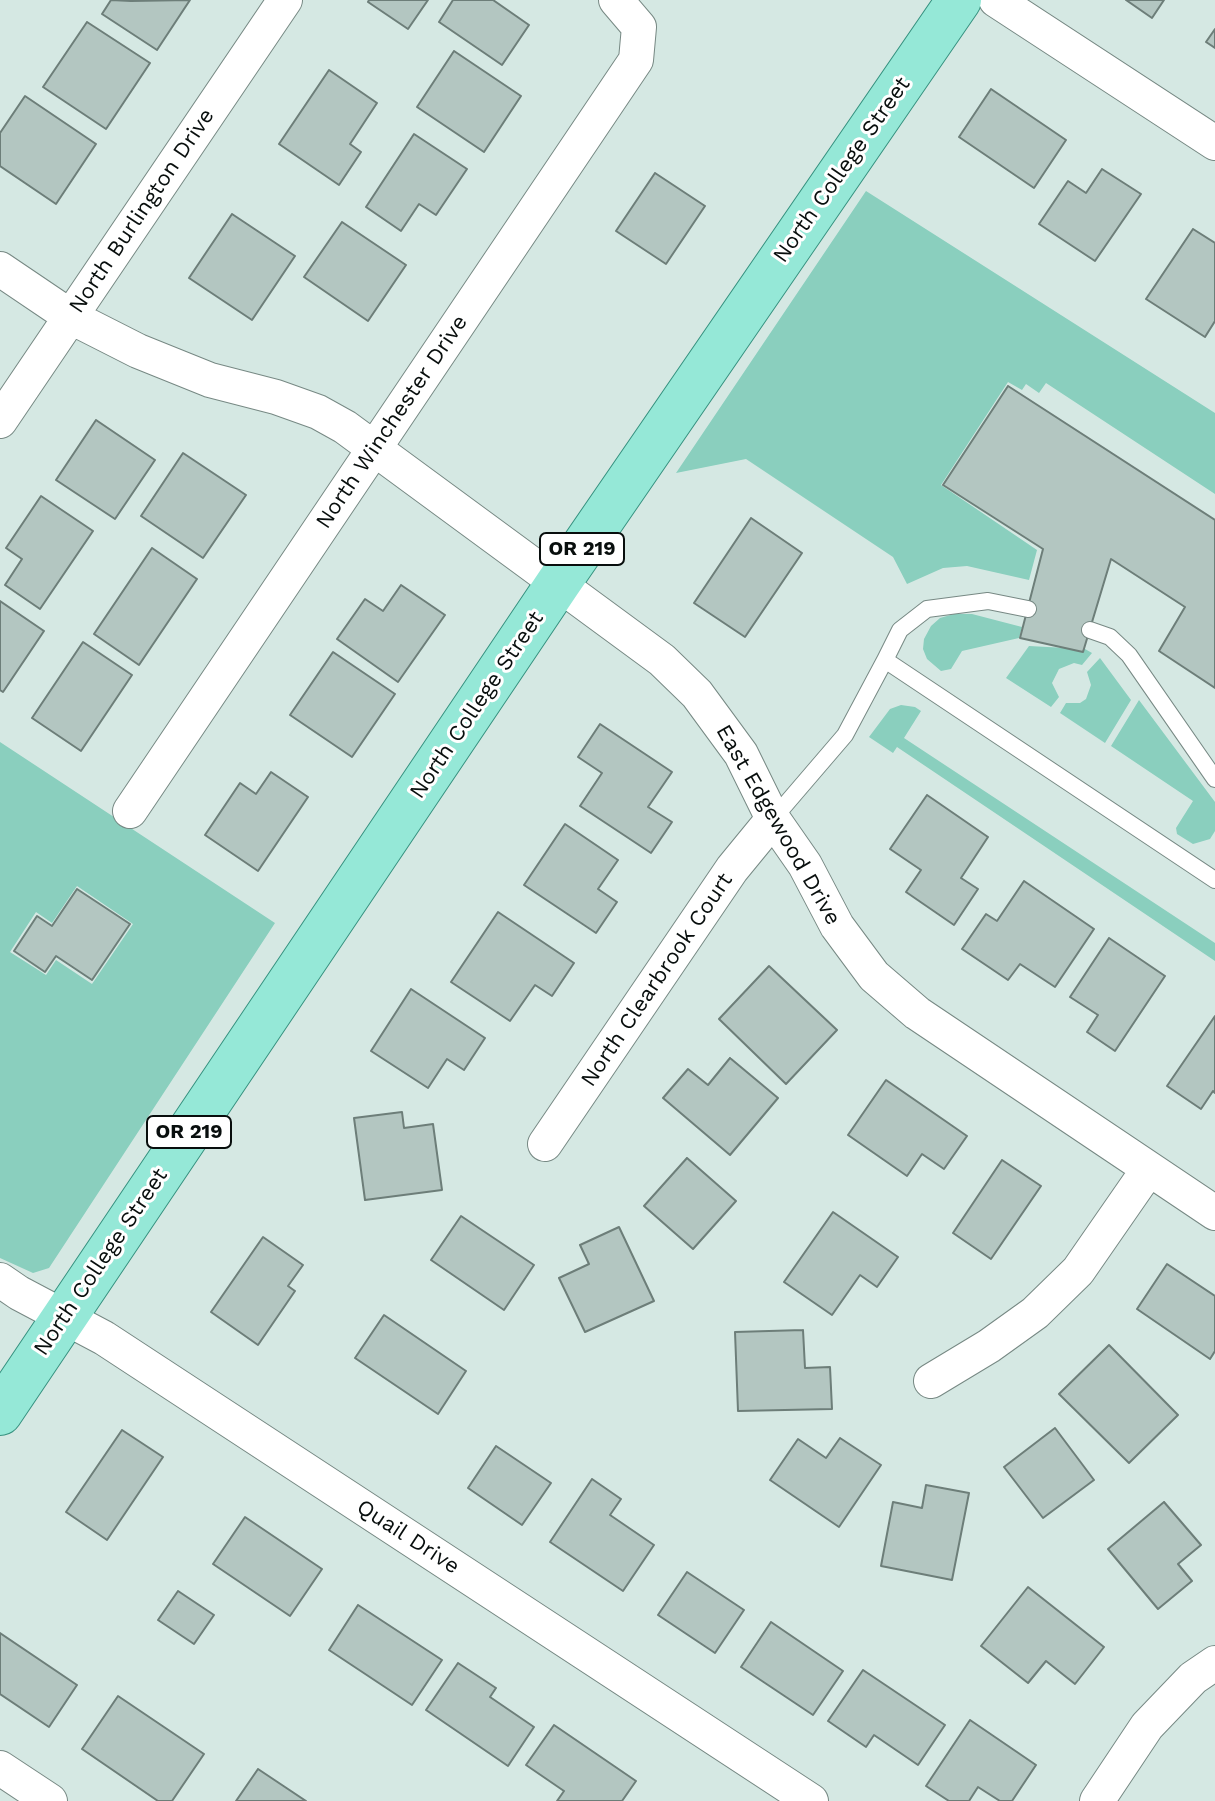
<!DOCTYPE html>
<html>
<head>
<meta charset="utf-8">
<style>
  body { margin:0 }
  canvas { display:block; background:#d5e8e3 }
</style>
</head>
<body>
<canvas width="1215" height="1801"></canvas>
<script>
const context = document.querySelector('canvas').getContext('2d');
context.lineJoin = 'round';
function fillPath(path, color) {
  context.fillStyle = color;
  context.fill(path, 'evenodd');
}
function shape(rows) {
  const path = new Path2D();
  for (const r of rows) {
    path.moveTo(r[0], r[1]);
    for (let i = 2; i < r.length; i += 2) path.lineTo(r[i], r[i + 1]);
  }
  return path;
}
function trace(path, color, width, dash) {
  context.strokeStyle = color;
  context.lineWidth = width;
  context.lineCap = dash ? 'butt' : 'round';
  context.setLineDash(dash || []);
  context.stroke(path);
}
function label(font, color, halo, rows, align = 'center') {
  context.font = font + ' "Work Sans",sans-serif';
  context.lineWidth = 6;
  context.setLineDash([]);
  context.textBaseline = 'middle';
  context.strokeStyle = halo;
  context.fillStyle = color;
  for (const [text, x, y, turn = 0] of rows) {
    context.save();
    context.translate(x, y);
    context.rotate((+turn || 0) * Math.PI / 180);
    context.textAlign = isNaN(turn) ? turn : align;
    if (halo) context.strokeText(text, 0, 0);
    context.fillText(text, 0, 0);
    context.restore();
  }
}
const green = shape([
  [866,191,1215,413,1215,494,1046,383,1039,393,1026,384,1022,390,1008,382,941,485,1037,550,1029,580,967,566,943,568,907,584,893,557,746,459,676,473],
  [954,614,972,614,1022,627,1019,638,962,651,951,669,941,671,927,659,923,649,924,639,931,626,940,618],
  [1029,646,1085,649,1092,653,1082,665,1074,663,1059,669,1052,683,1059,697,1051,707,1006,678],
  [1100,658,1131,700,1105,743,1060,713,1066,703,1080,703,1086,699,1091,685,1087,672],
  [1139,700,1215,802,1215,831,1210,839,1193,844,1177,834,1176,828,1193,801,1111,746],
  [901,705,915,707,921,711,904,738,1215,943,1215,961,897,747,893,753,869,737,890,709],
  [0,742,275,923,49,1268,33,1273,0,1258],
  [77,886,133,924,92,984,56,960,46,975,10,952,36,912,52,923]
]);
const building = shape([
  [111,0,131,1,190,0,157,50,102,14,111,0],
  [369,0,428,0,408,29,368,2,369,0],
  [453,0,493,0,529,25,502,65,439,22,453,0],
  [1126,0,1164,0,1152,18,1126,0],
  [87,22,150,63,106,129,43,87,87,22],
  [1215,29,1215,48,1206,42,1215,29],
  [454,51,521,96,484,152,417,107,454,51],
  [329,70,377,103,350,144,361,152,339,185,279,144,329,70],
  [991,89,1066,140,1034,188,959,137,991,89],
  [25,96,96,144,56,204,0,166,0,133,25,96],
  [414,134,467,169,436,215,419,204,401,231,366,207,414,134],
  [1102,169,1141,194,1095,261,1039,224,1068,181,1086,193,1102,169],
  [655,173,705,206,666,264,616,231,655,173],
  [232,214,295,256,252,320,189,278,232,214],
  [342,222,406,265,368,321,304,277,342,222],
  [1193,229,1215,243,1215,321,1205,337,1146,299,1193,229],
  [1008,386,1215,520,1215,688,1159,651,1185,607,1111,559,1083,652,1020,638,1043,549,943,485,1008,386],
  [96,420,155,460,115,519,56,480,96,420],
  [183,453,246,495,203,558,141,516,183,453],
  [41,496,93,531,40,609,5,585,22,559,6,548,41,496],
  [751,518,802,553,745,637,694,603,751,518],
  [152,548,197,579,139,665,94,634,152,548],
  [401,585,445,615,398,682,337,639,365,599,383,611,401,585],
  [0,601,44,631,3,692,0,690,0,601],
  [83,642,132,675,81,751,32,718,83,642],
  [333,652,395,694,352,757,290,715,333,652],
  [600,724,672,772,648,807,672,822,651,853,580,806,602,773,578,757,600,724],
  [271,772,308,797,258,871,205,835,240,783,256,794,271,772],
  [927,795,988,837,961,878,978,889,954,925,906,892,921,870,890,849,927,795],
  [565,824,618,860,598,889,617,902,596,933,524,885,565,824],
  [1024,881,1094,929,1055,987,1020,964,1008,980,962,949,986,914,997,921,1024,881],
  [77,889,130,924,92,980,56,956,45,972,14,951,37,916,52,926,77,889],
  [498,912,574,963,552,996,535,985,510,1021,451,982,498,912],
  [1109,938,1165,976,1115,1051,1087,1032,1098,1015,1070,997,1109,938],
  [769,966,837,1030,786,1084,719,1019,769,966],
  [411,989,485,1038,464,1070,447,1059,428,1088,371,1051,411,989],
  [1215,1016,1215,1093,1213,1091,1201,1109,1167,1086,1215,1016],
  [730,1058,778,1098,730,1155,663,1098,688,1069,708,1085,730,1058],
  [886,1080,967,1136,944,1169,922,1154,907,1176,848,1135,886,1080],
  [402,1112,404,1128,433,1124,442,1190,365,1200,354,1118,402,1112],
  [687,1158,736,1201,693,1249,644,1206,687,1158],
  [1002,1160,1041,1186,991,1259,953,1233,1002,1160],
  [833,1212,898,1257,877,1287,860,1275,832,1315,784,1282,833,1212],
  [461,1216,534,1265,504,1310,431,1260,461,1216],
  [619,1227,654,1301,585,1332,559,1278,589,1264,580,1245,619,1227],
  [263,1237,303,1265,288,1286,295,1291,258,1345,211,1312,263,1237],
  [1167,1264,1215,1296,1215,1351,1210,1359,1137,1309,1167,1264],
  [384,1315,466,1371,438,1414,355,1358,384,1315],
  [803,1330,805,1368,830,1367,832,1409,738,1411,735,1332,803,1330],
  [1109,1345,1178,1415,1129,1463,1059,1394,1109,1345],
  [1055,1428,1094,1480,1043,1518,1004,1467,1055,1428],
  [122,1430,163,1457,107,1540,66,1512,122,1430],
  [840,1438,881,1465,839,1527,770,1480,798,1439,826,1458,840,1438],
  [496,1446,551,1483,522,1525,468,1488,496,1446],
  [592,1479,621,1499,610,1515,654,1545,623,1591,550,1542,592,1479],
  [926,1485,969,1493,952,1580,881,1566,893,1502,922,1508,926,1485],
  [1164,1502,1201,1545,1178,1564,1192,1581,1158,1609,1108,1549,1164,1502],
  [245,1517,322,1569,290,1616,213,1564,245,1517],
  [687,1572,744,1610,715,1653,658,1615,687,1572],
  [1028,1587,1104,1647,1075,1684,1046,1661,1028,1683,981,1646,1028,1587],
  [178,1591,214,1615,194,1644,158,1620,178,1591],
  [358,1605,442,1660,412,1705,329,1650,358,1605],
  [771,1622,843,1671,813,1715,741,1667,771,1622],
  [0,1633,77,1685,49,1727,0,1694,0,1633],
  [458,1663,496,1688,490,1697,534,1727,508,1766,426,1710,458,1663],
  [863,1670,945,1725,918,1765,874,1735,866,1747,828,1721,863,1670],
  [118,1696,204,1754,172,1801,158,1801,82,1749,118,1696],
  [970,1720,1036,1765,1012,1801,1000,1801,978,1787,969,1801,949,1801,926,1786,970,1720],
  [554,1725,636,1781,622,1801,557,1801,564,1791,526,1765,554,1725],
  [258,1769,306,1801,236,1801,258,1769]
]);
const service = shape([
  [1090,630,1110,637,1129,655,1215,779],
  [885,660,900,630,927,609,988,601,1028,609],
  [773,819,845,735,885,660,1215,880]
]);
const minor = shape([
  [996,0,1215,143],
  [0,269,71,317,138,351,210,380,276,397,318,412,345,427,662,660,697,694,741,754,773,819,805,865,837,926,874,976,917,1013,1215,1213],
  [0,421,285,0],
  [130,811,636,60,639,27,616,0],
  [545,1144,732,869,773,819],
  [0,1280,19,1293,104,1338,811,1801],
  [931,1381,989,1346,1035,1313,1078,1271,1148,1170],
  [0,1768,50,1801],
  [1097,1801,1147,1726,1193,1678,1215,1663]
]);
const primary = shape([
  [0,1413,559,582,959,0]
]);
const shields = [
  [582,549,84],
  [189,1132,84]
];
const shieldNames = [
  ["OR 219",582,549],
  ["OR 219",189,1132]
];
const streetNames = [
  ["North College Street",842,170,-55],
  ["North Burlington Drive",142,211,-56],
  ["North Winchester Drive",392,422,-56],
  ["North College Street",477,705,-56],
  ["East Edgewood Drive",778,825,60],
  ["North Clearbrook Court",657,980,-56],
  ["North College Street",101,1262,-56],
  ["Quail Drive",408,1537,33]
];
fillPath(green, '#8acfbe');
fillPath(building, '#b3c6c1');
trace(building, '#6d7e79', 2);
trace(service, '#778984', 18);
trace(minor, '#778984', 36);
trace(primary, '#36917f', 46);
trace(service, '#fff', 16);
trace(minor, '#fff', 34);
trace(primary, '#95e8d7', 44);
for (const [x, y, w] of shields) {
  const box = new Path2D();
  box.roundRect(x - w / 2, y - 16, w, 32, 6);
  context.fillStyle = '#fff';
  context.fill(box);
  trace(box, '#080e0d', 2);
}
label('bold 20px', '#080e0d', null, shieldNames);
label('22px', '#080e0d', '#fff', streetNames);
</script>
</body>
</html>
